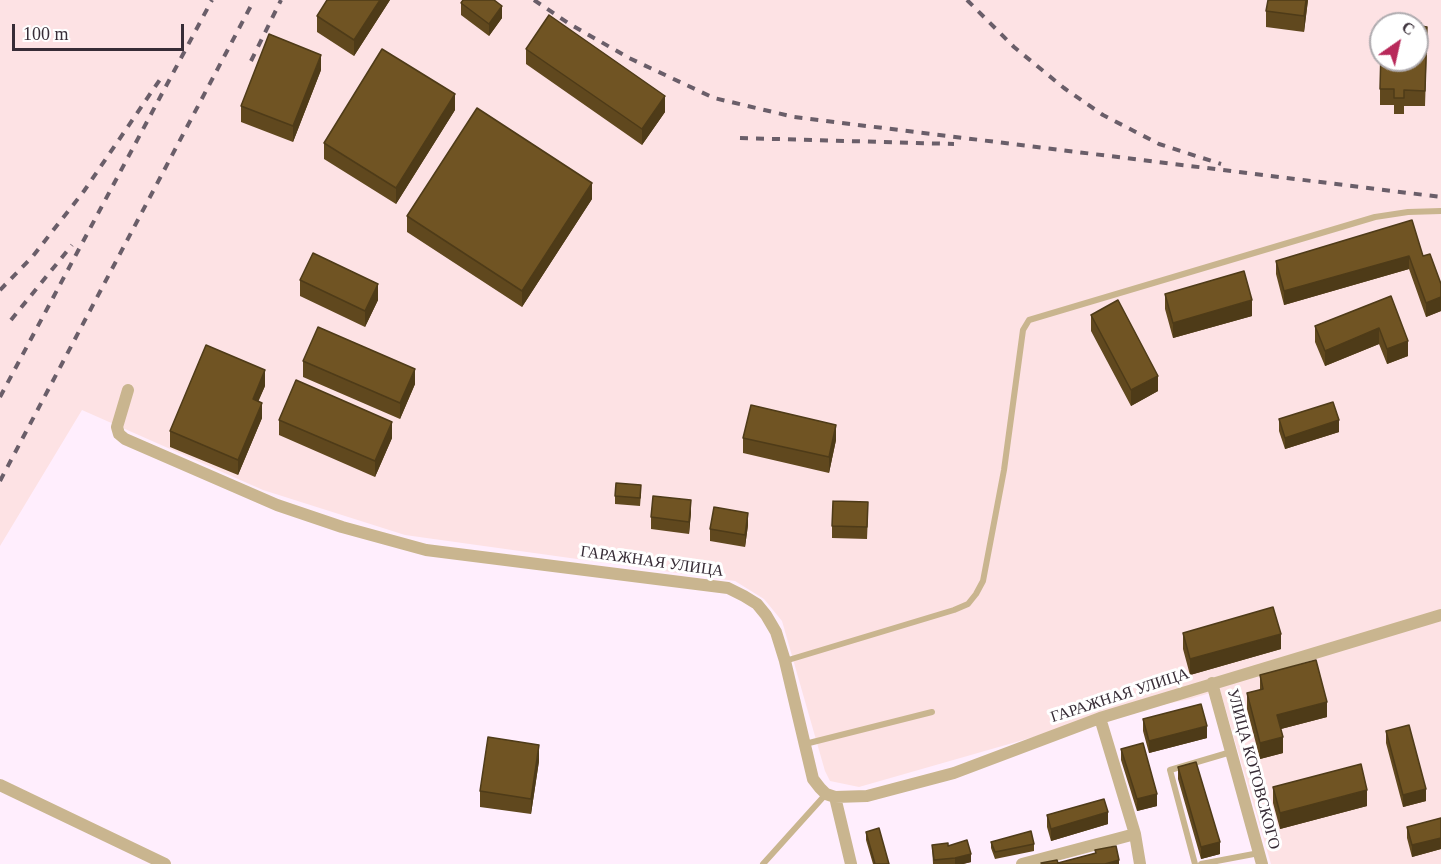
<!DOCTYPE html>
<html>
<head>
<meta charset="utf-8">
<style>
  body { margin:0 }
  #map { position:relative; width:1441px; height:864px; overflow:hidden; background:#ffeefd; font-family:Georgia,serif }
  canvas { display:block }
  .north { position:absolute; left:1369px; top:12px; width:60px; height:60px; box-sizing:border-box; background:#fff; border:2px solid #afabaf; border-radius:50%; rotate:34deg; font-size:16px; font-weight:700; line-height:24px; text-align:center; color:#372c36 }
  .north::after { content:''; display:block; margin:auto; width:21px; height:27px; background:#b8295a; clip-path:polygon(50% 0,100% 100%,50% 72%,0 100%) }
  .scale { position:absolute; left:12px; top:24px; width:172px; height:27px; box-sizing:border-box; border:3px solid #372c36; border-top:0; padding-left:8px; font-size:18px; line-height:21px; white-space:nowrap; color:#372c36; -webkit-text-stroke:4px #fff; paint-order:stroke }
</style>
</head>
<body>
<div id="map">
<canvas width="1441" height="864"></canvas>
<div class="north">С</div>
<div class="scale">100 m</div>
</div>
<script>
const context = document.querySelector('canvas').getContext('2d');
context.lineJoin = 'round';
function fillPath(path, color) {
  context.fillStyle = color;
  context.fill(path, 'evenodd');
}
function shape(rows) {
  const path = new Path2D();
  for (const r of rows) {
    path.moveTo(r[0], r[1]);
    for (let i = 2; i < r.length; i += 2) path.lineTo(r[i], r[i + 1]);
  }
  return path;
}
function trace(path, color, width, dash) {
  context.strokeStyle = color;
  context.lineWidth = width;
  context.lineCap = dash ? 'butt' : 'round';
  context.setLineDash(dash || []);
  context.stroke(path);
}
function label(font, color, halo, rows, align = 'center') {
  context.font = font + ' Georgia,serif';
  context.lineWidth = 6;
  context.setLineDash([]);
  context.textBaseline = 'middle';
  context.strokeStyle = halo;
  context.fillStyle = color;
  for (const [text, x, y, turn = 0] of rows) {
    context.save();
    context.translate(x, y);
    context.rotate((+turn || 0) * Math.PI / 180);
    context.textAlign = isNaN(turn) ? turn : align;
    if (halo) context.strokeText(text, 0, 0);
    context.fillText(text, 0, 0);
    context.restore();
  }
}
const industrial = shape([
  [0,0,1441,0,1441,864,1271,864,1220,690,1190,699,1100,718,859,787,830,781,825,771,782,621,764,599,735,581,405,535,263,490,82,410,0,546],
  [1381,24,1417,24,1417,60,1381,60]
]);
const lane = shape([
  [785,661,954,610,968,604,976,594,983,581,1004,470,1023,330,1029,320,1375,217,1408,212,1441,211],
  [805,744,932,712],
  [763,864,826,794],
  [1195,864,1170,770,1231,752],
  [1201,864,1259,853]
]);
const street = shape([
  [128,390,117,427,119,434,125,439,277,505,342,527,426,550,728,588,744,596,757,604,766,615,776,632,785,661,813,779,820,788,826,794,835,797,867,796,954,773,1100,718,1441,615],
  [1212,683,1262,864],
  [1100,718,1135,834,1140,864],
  [0,785,165,864],
  [835,797,851,864],
  [1022,864,1135,834]
]);
const rail = shape([
  [534,0,568,23,629,58,714,98,794,117,1441,197],
  [967,0,1014,47,1064,88,1103,115,1159,144,1221,164],
  [251,61,281,0],
  [740,138,954,144],
  [0,290,33,256,84,191,161,78],
  [11,320,72,245],
  [0,397,212,0],
  [0,481,254,0]
]);
const wall = shape([
  [390,0,354,56,317,32,317,16],
  [1308,0,1304,32,1266,27,1266,11],
  [461,3,502,18,489,36,461,15],
  [1421,26,1427,42,1425,106,1404,106,1404,114,1394,114,1394,105,1380,105,1380,89],
  [526,49,665,112,642,145,526,64],
  [321,70,293,142,241,122,241,106],
  [455,110,396,204,324,159,324,143],
  [592,199,522,307,407,232,407,216],
  [1423,256,1441,284,1441,311,1426,317,1409,269,1284,305,1276,274,1276,261],
  [300,280,378,300,365,327,300,296],
  [1165,294,1252,316,1173,338,1165,309],
  [1391,296,1408,356,1387,364,1379,344,1325,366,1315,342,1315,326],
  [1091,315,1158,391,1131,406,1091,331],
  [303,361,415,384,400,419,303,377],
  [265,386,258,401,262,418,238,475,170,447,170,431],
  [1279,419,1339,432,1285,449,1279,431],
  [279,420,392,438,375,477,279,435],
  [743,438,836,440,829,473,743,453],
  [641,493,640,506,615,504,615,496],
  [691,512,689,534,651,529,651,517],
  [868,514,867,539,832,538,832,526],
  [748,525,745,547,710,541,710,529],
  [1183,633,1281,649,1190,675,1183,649],
  [1260,675,1327,717,1281,729,1283,753,1260,759,1247,709,1247,693,1260,690],
  [1143,719,1207,738,1149,753,1143,731],
  [1386,731,1426,801,1403,807,1386,743],
  [1121,749,1157,806,1137,811,1121,760],
  [539,761,531,814,480,807,480,791],
  [1178,767,1220,854,1201,859,1178,779],
  [1273,787,1367,806,1280,829,1273,803],
  [1047,815,1108,824,1051,841,1047,827],
  [1441,818,1441,849,1412,857,1407,838,1407,827],
  [866,832,889,864,873,864,866,840],
  [991,842,1034,844,1034,851,995,859,991,848],
  [932,845,948,846,971,862,963,864,933,864]
]);
const shadedWall = shape([
  [380,0,390,0,354,56,354,40],
  [1306,0,1308,0,1304,32,1304,16],
  [502,6,502,18,489,36,489,24],
  [321,55,321,70,293,142,293,126],
  [455,94,455,110,396,204,396,188],
  [665,96,665,112,642,145,642,129],
  [592,183,592,199,522,307,522,291],
  [1409,256,1409,269,1284,305,1284,291],
  [378,284,378,300,365,327,365,311],
  [1441,297,1441,311,1426,317,1426,303],
  [1252,300,1252,316,1173,338,1173,323],
  [1379,328,1379,344,1325,366,1325,351],
  [1408,341,1408,356,1387,364,1387,349],
  [415,369,415,384,400,419,400,403],
  [265,370,265,386,253,414,253,399],
  [1158,376,1158,391,1131,406,1131,390],
  [262,403,262,418,238,475,238,460],
  [1339,420,1339,432,1285,449,1285,438],
  [392,422,392,438,375,477,375,461],
  [836,425,836,440,829,473,829,457],
  [691,500,691,512,689,534,689,522],
  [748,513,748,525,745,547,745,535],
  [1281,634,1281,649,1190,675,1190,659],
  [1327,702,1327,717,1277,730,1277,715],
  [1207,726,1207,738,1149,753,1149,741],
  [1283,737,1283,753,1260,759,1260,743],
  [539,745,539,761,531,814,531,799],
  [1426,789,1426,801,1403,807,1403,795],
  [1367,790,1367,806,1280,829,1280,813],
  [1157,794,1157,806,1137,811,1137,799],
  [1108,812,1108,824,1051,841,1051,829],
  [1441,838,1441,849,1412,857,1412,845],
  [1220,842,1220,854,1201,859,1201,847],
  [971,854,971,862,963,864,955,864,955,858],
  [1119,860,1119,864,1105,864]
]);
const building = shape([
  [327,0,380,0,354,40,317,16,327,0],
  [463,0,494,0,502,6,489,24,461,3,463,0],
  [1268,0,1306,0,1304,16,1266,11,1268,0],
  [549,15,665,96,642,129,526,49,549,15],
  [1382,21,1421,23,1421,26,1427,27,1425,91,1404,90,1404,98,1394,98,1394,89,1380,89,1381,50,1381,60,1417,60,1417,24,1382,24,1382,21],
  [269,34,321,55,293,126,241,106,269,34],
  [382,49,455,94,396,188,324,143,382,49],
  [477,108,592,183,522,291,407,216,477,108],
  [1412,220,1423,256,1430,254,1441,284,1441,297,1426,303,1409,256,1284,291,1276,261,1412,220],
  [313,253,378,284,365,311,300,280,313,253],
  [1244,271,1252,300,1173,323,1165,294,1244,271],
  [1391,296,1408,341,1387,349,1379,328,1325,351,1315,326,1391,296],
  [1118,300,1158,376,1131,390,1091,315,1118,300],
  [318,327,415,369,400,403,303,361,318,327],
  [206,345,265,370,253,399,262,403,238,460,170,431,206,345],
  [296,380,392,422,375,461,279,420,296,380],
  [1333,402,1339,420,1285,438,1279,419,1333,402],
  [751,405,836,425,829,457,743,438,751,405],
  [616,483,641,485,640,498,615,496,616,483],
  [653,496,691,500,689,522,651,517,653,496],
  [833,501,868,502,867,527,832,526,833,501],
  [714,507,748,513,745,535,710,529,714,507],
  [1273,607,1281,634,1190,659,1183,633,1273,607],
  [1316,660,1327,702,1277,715,1283,737,1260,743,1247,693,1263,689,1260,675,1316,660],
  [1201,704,1207,726,1149,741,1143,719,1201,704],
  [1409,725,1426,789,1403,795,1386,731,1409,725],
  [488,737,539,745,531,799,480,791,488,737],
  [1143,743,1157,794,1137,799,1121,749,1143,743],
  [1196,762,1220,842,1201,847,1178,767,1196,762],
  [1361,764,1367,790,1280,813,1273,787,1361,764],
  [1104,799,1108,812,1051,829,1047,815,1104,799],
  [1441,818,1441,838,1412,845,1407,827,1441,818],
  [879,828,889,864,875,864,866,832,879,828],
  [1031,831,1034,844,995,852,991,842,1031,831],
  [967,840,971,854,955,858,934,860,932,845,948,843,948,846,967,840],
  [1116,846,1119,860,1105,864,1042,864,1041,863,1057,860,1058,863,1096,853,1095,850,1116,846]
]);
const streetNames = [
  ["ГАРАЖНАЯ УЛИЦА",652,562,8],
  ["ГАРАЖНАЯ УЛИЦА",1120,696,-18],
  ["УЛИЦА КОТОВСКОГО",1253,769,75]
];
fillPath(industrial, '#fde2e4');
trace(lane, '#c9b58f', 6);
trace(street, '#c9b58f', 12);
trace(rail, '#6a5e69', 4, [8, 8]);
fillPath(wall, '#60481e');
fillPath(shadedWall, '#4e3b18');
fillPath(building, '#705423');
trace(building, '#4e3b18', 1.5);
label('16px', '#372c36', '#fff', streetNames);
</script>
</body>
</html>
